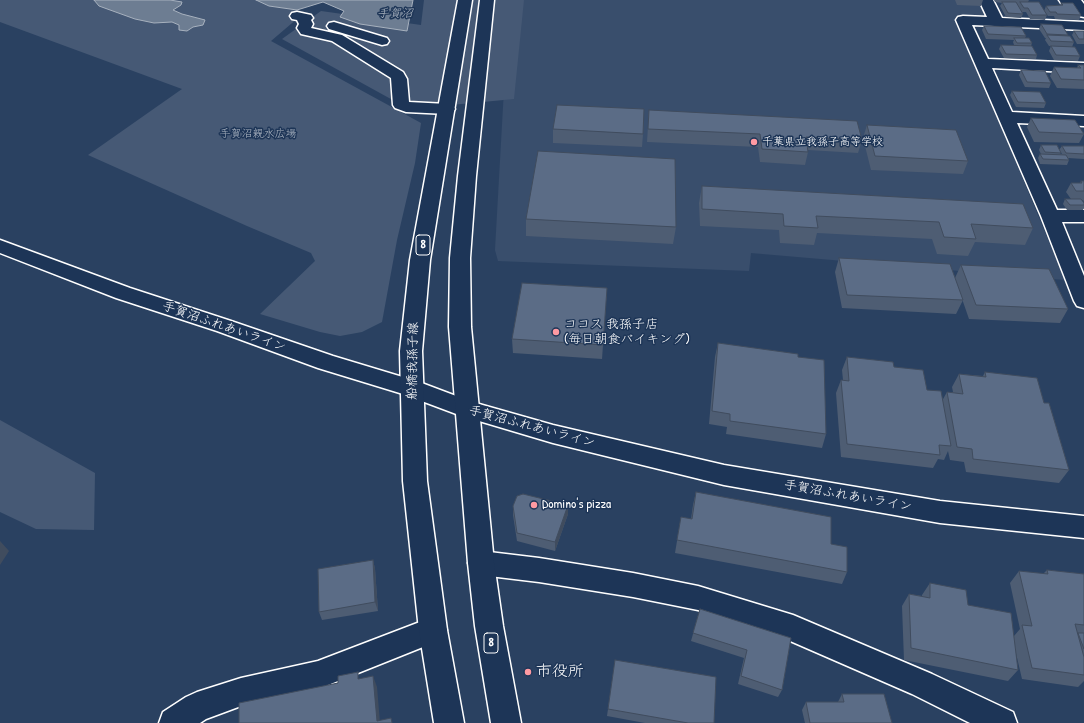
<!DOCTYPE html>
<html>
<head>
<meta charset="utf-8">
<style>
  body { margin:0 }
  canvas { display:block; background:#2a4161 }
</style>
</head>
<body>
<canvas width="1084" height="723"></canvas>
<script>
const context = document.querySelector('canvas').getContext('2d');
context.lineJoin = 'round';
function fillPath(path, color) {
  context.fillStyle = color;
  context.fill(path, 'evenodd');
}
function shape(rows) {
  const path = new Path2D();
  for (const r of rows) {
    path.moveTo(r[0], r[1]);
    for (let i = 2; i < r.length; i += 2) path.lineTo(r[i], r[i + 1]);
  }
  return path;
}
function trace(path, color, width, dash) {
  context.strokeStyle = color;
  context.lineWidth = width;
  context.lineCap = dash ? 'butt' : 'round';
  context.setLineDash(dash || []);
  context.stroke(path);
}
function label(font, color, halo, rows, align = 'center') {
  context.font = font + ' "Patrick Hand","Klee One",sans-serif';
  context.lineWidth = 3;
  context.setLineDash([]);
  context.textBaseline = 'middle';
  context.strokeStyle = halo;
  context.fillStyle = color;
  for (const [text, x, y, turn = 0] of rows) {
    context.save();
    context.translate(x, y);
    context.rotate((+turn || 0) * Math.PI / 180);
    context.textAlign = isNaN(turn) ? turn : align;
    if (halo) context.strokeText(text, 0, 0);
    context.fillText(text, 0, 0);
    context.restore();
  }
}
const built = shape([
  [509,0,982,0,991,19,955,19,962,33,1065,280,751,253,749,271,498,261,495,250]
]);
const green = shape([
  [0,0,261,0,305,12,271,41,421,123,415,163,397,240,382,322,362,332,340,336,320,332,260,314,315,261,311,253,247,226,88,155,182,89,0,22],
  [424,0,524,0,514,99,409,109,282,39,321,11,421,25],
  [0,420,95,473,94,530,36,529,0,512]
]);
const water = shape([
  [94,0,170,0,182,2,181,5,173,10,182,14,205,20,203,25,193,27,187,31,179,30,179,25,172,22,154,23,135,19,99,6,94,0],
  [256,0,413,0,407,31,360,24,340,17,344,11,323,2,297,10,269,6,256,0]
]);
const minor = shape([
  [979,0,993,0,1002,18,1084,22,1084,30,972,25,988,59,1084,63,1084,73,992,68,1012,112,1084,116,1084,126,1017,123,1057,210,1084,210,1084,222,1062,222,1084,276,1084,308,1077,306,1074,301,1041,216,956,20,958,17,963,16,987,17,979,0],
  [1059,0,1081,0,1084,4,1084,17,1079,16,1070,5,1061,3,1059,0],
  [297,12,311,15,313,18,311,20,313,24,311,28,342,35,403,72,407,79,409,102,447,104,453,106,455,109,453,112,447,114,406,112,395,108,393,105,391,78,332,41,301,34,297,28,299,24,297,20,292,19,290,16,292,13,297,12],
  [334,22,387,38,389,41,387,44,382,45,329,29,327,26,329,23,334,22],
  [0,240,130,288,231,321,333,356,419,382,472,402,553,425,724,465,940,501,1084,516,1084,538,940,523,724,485,553,443,459,415,403,394,318,368,217,331,116,298,0,253,0,240],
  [481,551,539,558,633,573,698,586,793,615,932,674,1013,712,1017,723,970,723,912,694,788,640,698,610,633,597,539,582,481,575,472,571,468,563,472,555,481,551],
  [433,617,443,621,447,630,443,639,318,689,241,706,206,719,200,723,159,723,163,712,186,697,197,692,241,678,318,661,433,617]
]);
const major = shape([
  [458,0,472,0,430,260,422,351,427,481,447,630,464,723,434,723,419,630,403,481,400,351,410,260,458,0],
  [480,0,494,0,476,176,470,258,471,327,494,563,503,626,521,723,491,723,475,626,468,563,449,327,450,258,458,176,480,0]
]);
const wall = shape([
  [955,0,983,0,981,6,957,5],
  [994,0,1029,0,1028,2,1047,15,1045,20,1030,19,1026,12,1022,12,1023,14,1021,18,1006,17,1000,6,1002,3,995,2],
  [1061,3,1081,15,1079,20,1055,19,1054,16,1048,16,1044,11,1046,6,1060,5],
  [1041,24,1068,35,1068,36,1074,42,1072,47,1049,46,1045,40,1046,38,1045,38,1039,29],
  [984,26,1026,36,1025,38,1032,43,1031,46,1037,55,1036,59,1004,58,999,49,1001,45,1014,45,1013,42,1014,40,986,39,982,30],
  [1074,31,1084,31,1084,44,1077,44,1072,35],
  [1051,46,1080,56,1078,61,1054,60,1049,51],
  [1078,65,1084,65,1084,89,1057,88,1050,76,1054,67,1077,68],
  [1021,70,1051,83,1049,88,1025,87,1019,75],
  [1012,91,1046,103,1044,108,1016,107,1010,95],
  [649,110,862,140,858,153,808,150,808,152,805,165,760,162,758,147,647,142],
  [1031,118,1084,134,1079,143,1034,142,1027,127],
  [867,125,968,161,963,174,871,170,863,138],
  [553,129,643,134,642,147,553,143],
  [1041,145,1061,153,1060,154,1062,154,1059,150,1062,146,1084,146,1084,159,1068,158,1069,160,1067,165,1040,164,1038,158,1040,154,1041,154,1039,150],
  [1081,181,1084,181,1084,202,1083,200,1082,200,1084,203,1084,208,1083,210,1067,210,1063,204,1065,199,1071,199,1066,192,1071,183,1080,183],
  [702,186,1033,228,1025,245,975,242,968,256,937,254,932,239,817,233,814,245,780,243,779,230,700,226,699,203],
  [526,219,676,227,673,244,526,236],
  [839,258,955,278,961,265,1068,309,1060,323,969,319,960,293,963,300,956,314,842,308,835,272],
  [607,288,602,359,513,353,512,339],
  [718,343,798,357,826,434,822,448,726,434,727,427,709,424,715,357],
  [847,357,894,367,942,401,947,392,953,392,952,387,959,374,983,376,985,372,1044,403,1069,470,1059,483,966,472,964,462,950,460,948,451,944,460,938,459,933,468,841,457,836,393,841,380,843,380,842,370],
  [696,492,831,544,847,572,842,584,675,553,681,517,691,519,693,505],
  [513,506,568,514,555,551,517,541,513,515],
  [373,560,375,569,378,611,322,620,319,612],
  [1047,570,1084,574,1084,681,1078,687,1022,679,1015,649,1018,670,1008,681,904,660,902,606,909,594,922,596,922,595,930,583,968,605,1014,636,1020,629,1010,583,1019,571,1043,574],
  [700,609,791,638,782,690,778,697,738,684,744,658,691,641],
  [615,660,714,723,645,723,607,716],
  [842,694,892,723,805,723,802,710,806,702,838,702]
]);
const shadedWall = shape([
  [568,505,568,514,555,551,555,542],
  [0,541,9,551,0,565],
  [373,560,375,569,378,611,375,602],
  [373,676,377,687,380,723,377,721]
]);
const building = shape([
  [1002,2,1016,2,1023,14,1008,13,1002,2],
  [1020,2,1039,2,1047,15,1032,15,1028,8,1024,8,1020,2],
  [1061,3,1073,3,1081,15,1057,14,1056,12,1050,12,1046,6,1063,5,1061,3],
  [1041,24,1062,25,1068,35,1047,34,1041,24],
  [984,26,1021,27,1026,36,988,34,984,26],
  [1074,31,1084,31,1084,39,1079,39,1074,31],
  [1047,35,1070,36,1074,42,1051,41,1047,35],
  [1014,38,1029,38,1032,43,1017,43,1014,38],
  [1001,45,1032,46,1037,55,1006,54,1001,45],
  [1051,46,1075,47,1080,56,1056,55,1051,46],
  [1078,65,1084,65,1084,80,1061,79,1054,67,1081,68,1078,65],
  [1021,70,1045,71,1051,83,1027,82,1021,70],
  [1012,91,1040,92,1046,103,1018,102,1012,91],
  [557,105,644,109,643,134,553,129,557,105],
  [649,110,857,121,862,140,806,137,808,152,762,149,760,134,648,129,649,110],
  [1031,118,1075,120,1084,134,1039,132,1031,118],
  [867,125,956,130,968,161,875,156,867,125],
  [1041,145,1057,145,1061,153,1045,152,1041,145],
  [1062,146,1084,146,1084,154,1066,153,1062,146],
  [538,151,675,159,676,227,526,219,538,151],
  [1040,154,1066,155,1069,160,1043,159,1040,154],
  [1081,181,1084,181,1084,191,1076,191,1071,183,1082,183,1081,181],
  [702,186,1023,204,1033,228,971,224,976,239,944,237,939,222,816,216,818,228,784,226,783,214,702,209,702,186],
  [1065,199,1081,199,1084,203,1084,205,1070,205,1065,199],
  [839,258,950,264,963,300,847,295,839,258],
  [961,265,1049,269,1068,309,976,305,961,265],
  [522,283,607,288,603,345,512,339,522,283],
  [718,343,798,354,798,357,824,360,826,434,730,421,730,414,712,411,718,343],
  [847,357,893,362,894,367,923,370,927,390,941,391,951,446,939,445,940,455,847,444,841,380,849,381,847,357],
  [985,372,1037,378,1044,403,1049,403,1069,470,973,459,972,449,957,447,947,392,963,394,959,374,986,377,985,372],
  [696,492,831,517,831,544,847,547,847,572,677,540,681,517,692,519,696,492],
  [523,494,568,505,555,542,517,533,513,506,517,496,523,494],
  [373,560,375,602,319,612,318,569,373,560],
  [1047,570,1084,574,1084,625,1075,624,1084,657,1084,675,1032,668,1022,625,1032,626,1019,571,1048,574,1047,570],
  [930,583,966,590,968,605,1011,613,1018,670,911,648,909,594,930,598,930,583],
  [700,609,791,638,782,690,741,676,747,650,693,633,700,609],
  [1078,633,1084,633,1084,649,1078,633],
  [615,660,716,677,714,723,688,723,608,709,615,660],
  [358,672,358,679,373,676,377,721,391,718,392,723,239,723,239,703,338,683,338,676,358,672],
  [842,694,884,694,892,723,810,723,806,702,844,702,842,694]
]);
const markers = [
  [754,142,4,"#ff9aa2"],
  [556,332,4,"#ff9aa2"],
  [534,505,4,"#ff9aa2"],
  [528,672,4,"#ff9aa2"]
];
const farParknames = [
  ["手賀沼親水広場",258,134]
];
const farPoinames = [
  ["千葉県立我孫子高等学校",762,142]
];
const farWaternames = [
  ["手賀沼",395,14]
];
const shields = [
  [423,245,14],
  [491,643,14]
];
const shieldNames = [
  ["8",423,245],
  ["8",491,643]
];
const poiNames = [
  ["ココス 我孫子店",564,325],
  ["(毎日朝食バイキング)",564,340],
  ["Domino's pizza",542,505]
];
const streetNames = [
  ["手賀沼ふれあいライン",224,327,19],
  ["船橋我孫子線",413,361,-89],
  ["手賀沼ふれあいライン",532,427,15],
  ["手賀沼ふれあいライン",848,496,10]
];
const nearPoinames = [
  ["市役所",536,672]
];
fillPath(built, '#394e6c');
fillPath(green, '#465975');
fillPath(water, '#6d7d92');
trace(water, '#a7b1be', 1);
trace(minor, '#fff', 3);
trace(major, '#fff', 3);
fillPath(minor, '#1d3557');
fillPath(major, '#1d3557');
fillPath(wall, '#4e5d73');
fillPath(shadedWall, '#404c5e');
fillPath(building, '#5b6c86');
trace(building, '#404c5e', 1);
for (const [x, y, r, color] of markers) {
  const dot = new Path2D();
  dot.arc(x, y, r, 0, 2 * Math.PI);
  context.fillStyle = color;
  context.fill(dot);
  trace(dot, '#1d3557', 1.5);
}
label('11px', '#b5bdc8', '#1d3557', farParknames);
label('11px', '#fff', '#1d3557', farPoinames, 'left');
label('italic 12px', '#b6bec8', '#1d3557', farWaternames);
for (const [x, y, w] of shields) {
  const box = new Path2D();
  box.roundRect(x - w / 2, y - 10, w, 20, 3);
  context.fillStyle = '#1d3557';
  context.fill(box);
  trace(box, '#fff', 1);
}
label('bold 12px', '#fff', null, shieldNames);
label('13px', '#fff', '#1d3557', poiNames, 'left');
label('13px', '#fff', '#1d3557', streetNames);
label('16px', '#fff', '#1d3557', nearPoinames, 'left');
</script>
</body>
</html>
